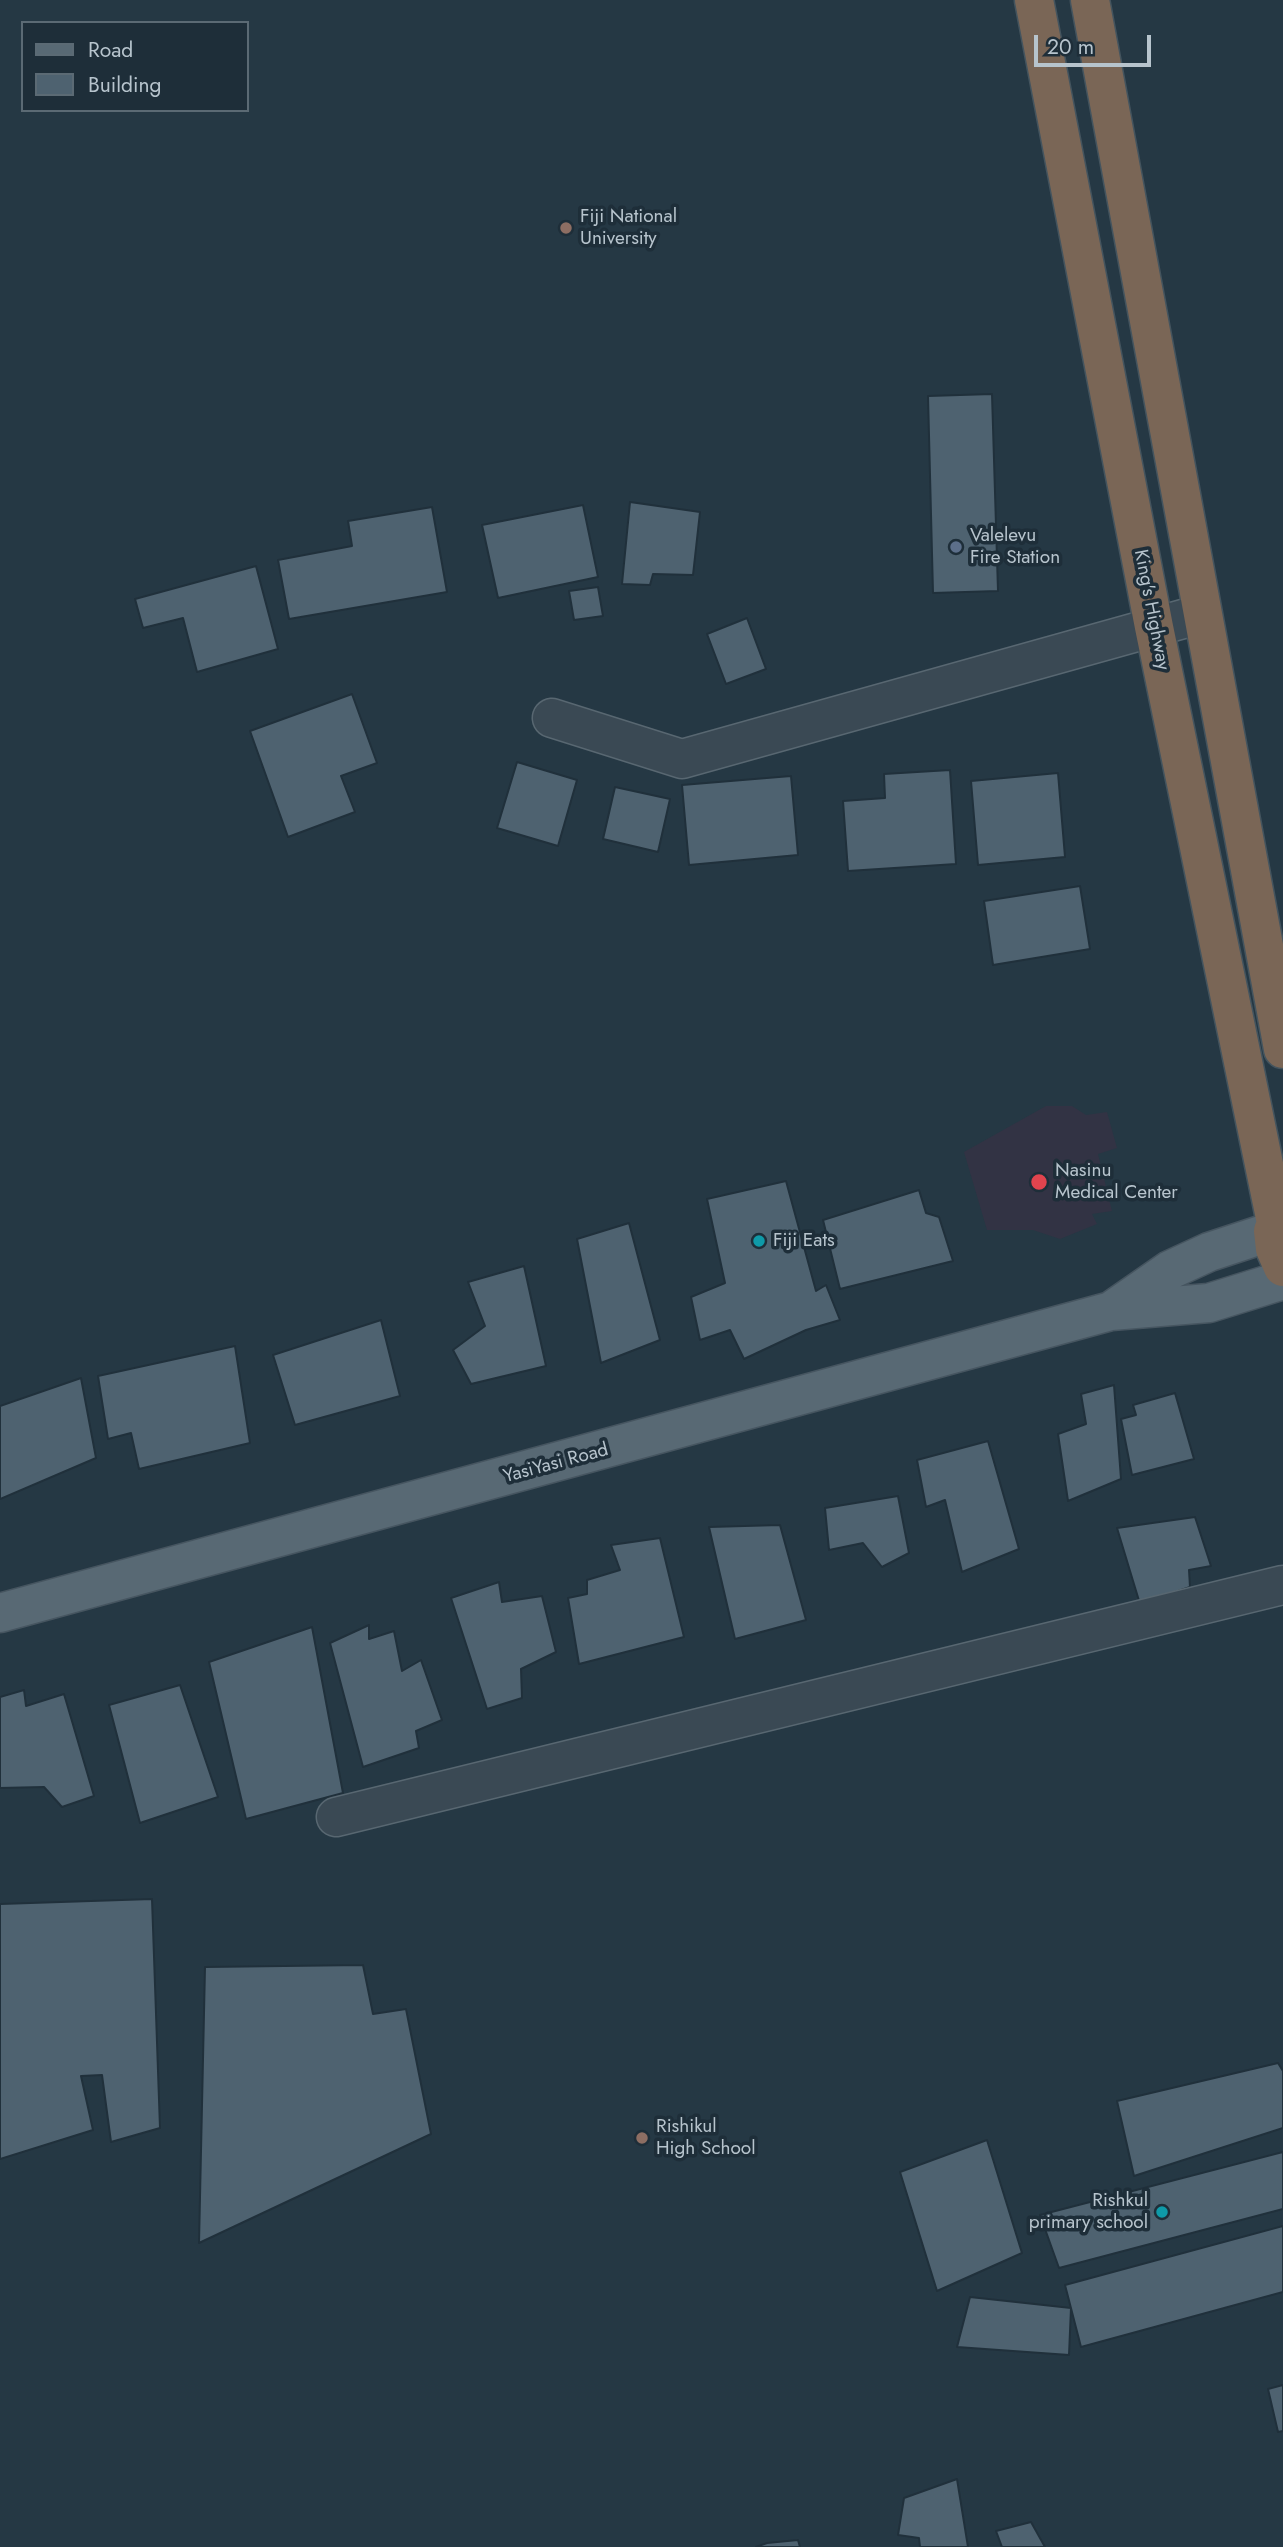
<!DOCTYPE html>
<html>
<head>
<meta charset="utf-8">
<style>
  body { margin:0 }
  #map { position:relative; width:1283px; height:2547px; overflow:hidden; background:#253844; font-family:Jost,sans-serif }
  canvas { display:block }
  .legend { position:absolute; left:21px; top:21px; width:228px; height:91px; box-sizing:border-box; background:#1e2e39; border:2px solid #5b6a74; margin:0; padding:9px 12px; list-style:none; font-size:21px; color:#b7c4cd }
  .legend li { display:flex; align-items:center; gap:14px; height:35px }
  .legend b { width:35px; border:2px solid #5b6a74 }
  .scale { position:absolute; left:1034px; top:35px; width:117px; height:32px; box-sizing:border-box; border:4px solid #b7c4cd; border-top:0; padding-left:9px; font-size:21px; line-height:24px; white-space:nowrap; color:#b7c4cd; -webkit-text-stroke:5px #1e2e39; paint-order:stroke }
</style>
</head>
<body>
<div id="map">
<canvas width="1283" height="2547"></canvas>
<ul class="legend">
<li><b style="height:9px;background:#586974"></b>Road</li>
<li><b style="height:19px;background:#4e6270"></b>Building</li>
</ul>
<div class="scale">20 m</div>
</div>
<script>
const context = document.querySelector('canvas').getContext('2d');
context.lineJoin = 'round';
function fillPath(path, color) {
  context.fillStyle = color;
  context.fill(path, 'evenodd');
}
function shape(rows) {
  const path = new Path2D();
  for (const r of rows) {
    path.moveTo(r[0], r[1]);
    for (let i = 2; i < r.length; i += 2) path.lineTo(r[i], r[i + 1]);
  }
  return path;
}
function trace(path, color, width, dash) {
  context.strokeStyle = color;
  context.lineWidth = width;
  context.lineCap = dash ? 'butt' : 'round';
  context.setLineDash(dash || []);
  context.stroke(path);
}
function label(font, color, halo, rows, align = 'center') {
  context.font = font + ' Jost,sans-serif';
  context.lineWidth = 7;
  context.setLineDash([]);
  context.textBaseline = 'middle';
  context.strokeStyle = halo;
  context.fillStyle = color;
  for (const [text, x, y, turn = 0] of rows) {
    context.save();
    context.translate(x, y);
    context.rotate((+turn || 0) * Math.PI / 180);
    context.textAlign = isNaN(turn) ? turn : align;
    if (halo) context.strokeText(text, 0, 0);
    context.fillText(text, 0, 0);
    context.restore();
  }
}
const medical = shape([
  [1046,1106,1072,1106,1086,1115,1107,1112,1117,1148,1098,1154,1112,1211,1092,1214,1097,1224,1060,1239,1033,1230,987,1230,964,1152]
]);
const building = shape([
  [992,394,998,591,933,593,928,396,992,394],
  [630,502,700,512,693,575,653,574,650,585,622,584,630,502],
  [583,505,598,577,498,598,482,525,583,505],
  [432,507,447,592,289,619,278,560,352,546,348,521,432,507],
  [256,566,278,649,197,672,183,618,143,628,135,599,256,566],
  [598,587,603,616,574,620,569,591,598,587],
  [747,618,766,669,726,684,707,634,747,618],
  [352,694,377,763,341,776,355,812,288,837,250,731,352,694],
  [517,762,577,780,558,846,497,828,517,762],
  [950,770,956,864,848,871,843,801,885,798,884,774,950,770],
  [1058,773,1065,857,978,865,971,781,1058,773],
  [791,776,798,855,689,865,682,785,791,776],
  [615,787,670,799,658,852,603,839,615,787],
  [1080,886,1090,949,993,965,984,901,1080,886],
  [786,1181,816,1291,826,1285,840,1320,806,1330,744,1359,730,1330,700,1340,691,1297,725,1283,707,1199,786,1181],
  [919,1190,926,1213,939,1217,953,1261,840,1289,823,1220,919,1190],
  [629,1223,660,1340,601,1363,577,1239,629,1223],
  [524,1266,546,1366,471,1384,453,1350,485,1326,468,1282,524,1266],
  [381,1320,400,1396,295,1425,273,1355,381,1320],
  [235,1346,250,1443,139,1469,131,1433,108,1439,98,1376,235,1346],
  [81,1378,96,1458,0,1499,0,1406,81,1378],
  [1114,1385,1121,1479,1068,1501,1058,1434,1086,1424,1081,1394,1114,1385],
  [1175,1393,1194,1459,1132,1475,1121,1419,1136,1415,1133,1405,1175,1393],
  [988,1441,1019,1549,962,1572,945,1500,926,1507,917,1460,988,1441],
  [898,1496,909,1553,882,1567,863,1543,829,1550,825,1508,898,1496],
  [1195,1517,1211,1566,1189,1570,1190,1587,1140,1604,1117,1528,1195,1517],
  [780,1525,806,1620,735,1639,709,1527,780,1525],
  [660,1538,684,1637,579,1664,568,1598,587,1594,587,1580,620,1570,611,1545,660,1538],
  [499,1582,502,1602,542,1596,556,1652,521,1669,522,1698,487,1709,451,1598,499,1582],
  [369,1625,369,1639,394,1631,402,1671,421,1660,442,1720,416,1731,419,1748,363,1767,330,1643,369,1625],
  [312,1627,343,1793,246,1819,209,1662,312,1627],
  [180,1685,218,1797,140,1823,109,1705,180,1685],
  [24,1690,26,1706,64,1694,94,1796,62,1807,44,1787,0,1788,0,1697,24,1690],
  [152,1899,160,2128,111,2142,102,2075,81,2076,93,2130,0,2159,0,1904,152,1899],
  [363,1965,373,2014,406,2009,431,2134,199,2243,205,1967,363,1965],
  [1278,2063,1283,2071,1283,2128,1134,2176,1117,2101,1278,2063],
  [987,2140,1022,2253,937,2291,900,2172,987,2140],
  [1283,2152,1283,2209,1059,2268,1040,2215,1283,2152],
  [1283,2226,1283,2292,1081,2347,1065,2285,1283,2226],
  [970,2297,1071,2308,1069,2355,957,2347,970,2297],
  [1283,2385,1283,2431,1278,2432,1268,2389,1283,2385],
  [957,2479,968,2547,920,2547,919,2538,898,2535,904,2498,957,2479],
  [1031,2522,1045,2547,1002,2547,996,2531,1031,2522],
  [798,2540,800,2547,756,2547,767,2543,798,2540]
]);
const minor = shape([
  [552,718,682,759,1201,614],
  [336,1817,1283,1585]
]);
const major = shape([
  [1111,1311,1170,1270,1209,1252,1273,1231],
  [0,1613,1111,1311,1209,1303,1283,1280]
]);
const highway = shape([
  [1034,0,1154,627,1275,1218],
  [1090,0,1283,1049],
  [1283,1206,1273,1231,1275,1249,1283,1267]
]);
const markers = [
  [566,228,7,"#8d6e63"],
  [956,547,7,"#5c6f8a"],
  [1039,1182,9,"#e0444e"],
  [759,1241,7,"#0f9aa8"],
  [642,2138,7,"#8d6e63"],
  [1162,2212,7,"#0f9aa8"]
];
const poiNames = [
  ["Fiji National",580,217],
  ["University",580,239],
  ["Valelevu",970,536],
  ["Fire Station",970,558],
  ["Nasinu",1055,1171],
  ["Medical Center",1055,1193],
  ["Fiji Eats",773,1241],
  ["Rishikul",656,2127],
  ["High School",656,2149],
  ["Rishkul",1148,2201,"right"],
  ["primary school",1148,2223,"right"]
];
const streetNames = [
  ["King's Highway",1151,610,79],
  ["YasiYasi Road",556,1464,-15]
];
fillPath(medical, '#323344');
fillPath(building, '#4e6270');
trace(building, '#20303b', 2);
trace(minor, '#586771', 41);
trace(major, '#465560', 41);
trace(highway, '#44545e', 41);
trace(minor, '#3a4954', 38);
trace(major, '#586974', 38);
trace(highway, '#7a6656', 38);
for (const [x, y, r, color] of markers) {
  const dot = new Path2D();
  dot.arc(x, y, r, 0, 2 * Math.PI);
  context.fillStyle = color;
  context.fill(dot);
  trace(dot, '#1e2e39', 2.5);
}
label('19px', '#b7c4cd', '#1e2e39', poiNames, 'left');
label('19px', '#b7c4cd', '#1e2e39', streetNames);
</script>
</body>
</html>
